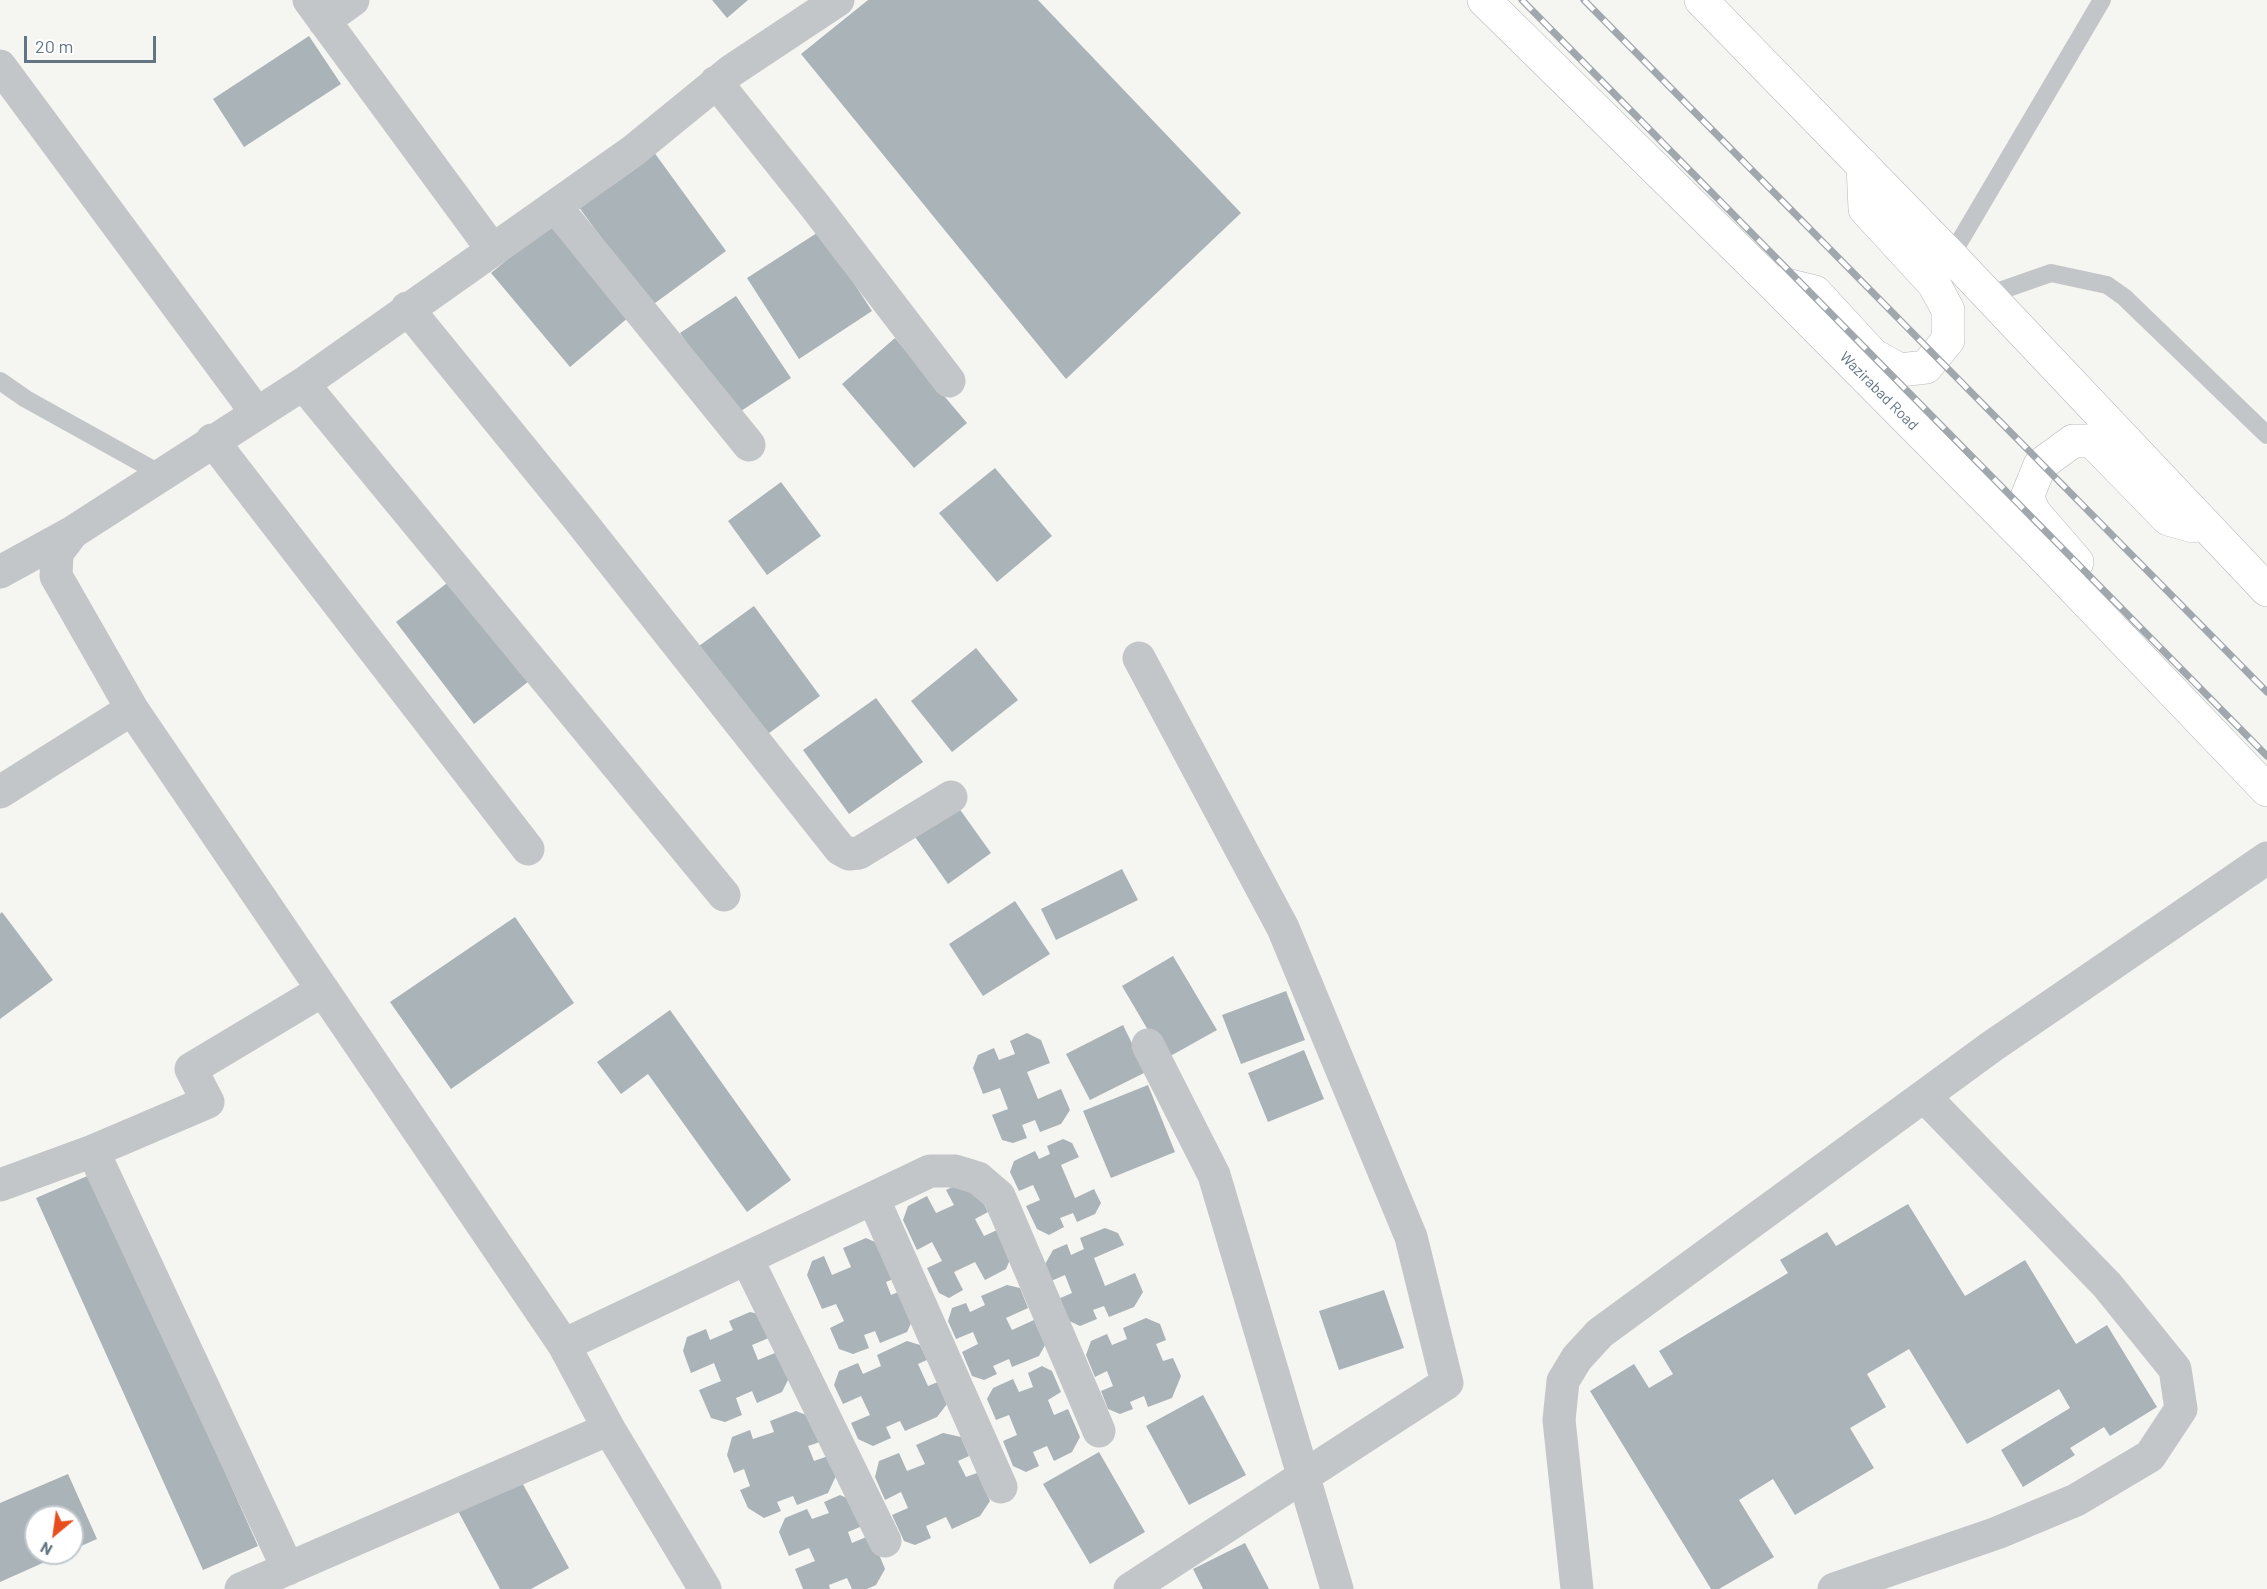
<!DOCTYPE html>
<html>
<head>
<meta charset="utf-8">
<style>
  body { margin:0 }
  #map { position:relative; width:2267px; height:1589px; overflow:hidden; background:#f5f5f1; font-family:Barlow,sans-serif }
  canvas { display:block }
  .north { position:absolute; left:24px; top:1505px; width:60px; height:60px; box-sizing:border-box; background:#fff; border:2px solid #c1c8cd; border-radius:50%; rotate:209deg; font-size:16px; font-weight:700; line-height:24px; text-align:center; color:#637583 }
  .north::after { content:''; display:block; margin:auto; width:21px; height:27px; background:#e84d1e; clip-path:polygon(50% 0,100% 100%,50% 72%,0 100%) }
  .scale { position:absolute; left:24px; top:36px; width:132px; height:27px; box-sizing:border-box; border:3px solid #637583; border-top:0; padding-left:8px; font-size:18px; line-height:21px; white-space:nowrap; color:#637583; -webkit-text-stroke:4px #fff; paint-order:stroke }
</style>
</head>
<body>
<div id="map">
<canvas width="2267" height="1589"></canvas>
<div class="north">N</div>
<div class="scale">20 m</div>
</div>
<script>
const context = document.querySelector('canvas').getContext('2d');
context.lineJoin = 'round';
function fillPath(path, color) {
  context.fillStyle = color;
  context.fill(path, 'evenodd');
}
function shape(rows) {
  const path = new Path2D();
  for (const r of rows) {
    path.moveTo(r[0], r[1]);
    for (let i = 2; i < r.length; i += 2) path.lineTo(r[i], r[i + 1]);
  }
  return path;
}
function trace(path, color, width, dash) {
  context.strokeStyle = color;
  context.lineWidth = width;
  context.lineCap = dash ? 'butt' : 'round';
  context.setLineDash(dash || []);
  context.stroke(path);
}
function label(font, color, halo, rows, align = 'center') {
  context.font = font + ' Barlow,sans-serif';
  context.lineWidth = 6;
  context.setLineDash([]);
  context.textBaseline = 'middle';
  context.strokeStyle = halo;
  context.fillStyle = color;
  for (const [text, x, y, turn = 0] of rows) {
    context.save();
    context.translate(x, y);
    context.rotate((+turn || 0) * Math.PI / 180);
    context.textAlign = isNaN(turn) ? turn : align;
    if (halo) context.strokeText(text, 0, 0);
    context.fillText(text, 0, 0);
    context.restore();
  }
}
const building = shape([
  [712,0,748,0,727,18],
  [868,0,1038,0,1241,213,1066,379,801,54],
  [309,36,341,84,244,147,213,99],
  [648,144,726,251,651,306,573,199],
  [558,218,636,311,570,367,491,273],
  [820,231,872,311,799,359,747,278],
  [736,296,791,378,735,415,680,333],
  [895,338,967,423,914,468,842,384],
  [995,468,1052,536,997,582,939,513],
  [781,482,821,536,767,575,728,521],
  [455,577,533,678,474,724,396,622],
  [754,606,820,696,765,736,699,646],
  [976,648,1018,700,952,752,911,701],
  [876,698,923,762,849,814,803,750],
  [956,804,991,853,948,884,913,834],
  [1122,869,1138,900,1056,940,1041,909],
  [1015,901,1050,954,983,996,949,944],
  [2,912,53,980,0,1019,0,914],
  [515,917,574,1003,451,1089,390,1002],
  [1173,956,1217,1030,1165,1059,1122,986],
  [1286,991,1305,1040,1241,1064,1222,1015],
  [670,1010,791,1180,747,1212,648,1074,621,1094,597,1062],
  [1123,1025,1146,1072,1090,1100,1066,1054],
  [1027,1033,1041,1040,1050,1063,1027,1072,1038,1099,1061,1089,1070,1110,1061,1124,1040,1132,1035,1120,1022,1125,1027,1138,1013,1143,1002,1140,992,1115,1008,1109,1000,1088,983,1094,973,1068,978,1055,994,1048,999,1060,1015,1054,1010,1041],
  [1304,1050,1324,1099,1268,1122,1248,1073],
  [1148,1085,1175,1152,1111,1178,1083,1111],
  [1063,1139,1072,1143,1079,1157,1061,1165,1075,1198,1094,1189,1101,1203,1095,1214,1077,1222,1073,1213,1060,1218,1064,1227,1049,1235,1037,1229,1026,1206,1040,1200,1033,1185,1019,1191,1010,1172,1014,1161,1035,1151,1039,1159,1050,1154,1047,1146],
  [92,1174,258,1546,203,1570,36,1198],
  [963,1182,975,1186,988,1212,975,1219,984,1236,997,1230,1011,1257,1006,1269,985,1280,975,1262,954,1272,963,1290,949,1298,939,1293,927,1268,942,1261,932,1242,917,1250,903,1220,908,1206,927,1196,936,1213,954,1205,946,1190],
  [1908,1204,1965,1296,2025,1260,2076,1344,2107,1325,2157,1407,2110,1436,2104,1427,2070,1448,2075,1455,2023,1487,2001,1450,2070,1408,2059,1389,1967,1444,1909,1349,1867,1374,1886,1407,1850,1428,1874,1468,1795,1515,1773,1479,1739,1500,1774,1557,1719,1589,1711,1589,1590,1391,1634,1364,1649,1388,1673,1374,1659,1351,1788,1273,1780,1260,1827,1232,1836,1246],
  [1105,1228,1118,1233,1124,1245,1094,1258,1105,1286,1135,1273,1143,1292,1134,1307,1109,1317,1104,1306,1093,1310,1097,1319,1080,1326,1067,1320,1058,1299,1072,1293,1065,1275,1051,1281,1044,1266,1053,1250,1067,1244,1071,1255,1084,1249,1080,1238],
  [866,1238,882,1245,896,1278,886,1282,891,1295,901,1291,913,1319,907,1332,880,1343,875,1331,864,1335,869,1348,853,1354,839,1349,830,1328,844,1321,836,1304,822,1309,807,1275,812,1261,824,1256,832,1275,851,1267,843,1248],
  [1007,1285,1020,1288,1028,1308,1006,1318,1012,1330,1034,1320,1045,1345,1039,1356,1012,1367,1009,1359,993,1366,997,1374,984,1380,972,1376,962,1352,978,1344,973,1332,956,1339,948,1321,952,1308,966,1303,970,1312,985,1305,981,1296],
  [1384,1290,1404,1348,1339,1370,1319,1311],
  [750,1312,768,1316,776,1335,752,1345,758,1360,782,1350,792,1372,782,1392,757,1403,752,1391,736,1398,742,1415,725,1422,711,1418,699,1390,721,1381,714,1363,691,1373,683,1351,687,1337,706,1329,710,1340,733,1330,729,1321],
  [1146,1318,1160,1324,1166,1340,1156,1344,1163,1361,1173,1358,1181,1376,1172,1398,1148,1407,1144,1396,1130,1402,1133,1409,1120,1414,1108,1409,1101,1391,1113,1386,1107,1371,1095,1377,1086,1355,1091,1341,1107,1334,1112,1345,1127,1339,1123,1328],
  [907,1341,920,1345,927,1360,918,1364,928,1386,938,1382,947,1404,937,1417,905,1431,900,1421,886,1427,891,1438,873,1446,858,1439,851,1423,870,1415,861,1396,843,1404,834,1385,839,1371,858,1363,863,1374,881,1366,877,1355],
  [1042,1366,1052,1371,1061,1392,1048,1400,1054,1415,1068,1409,1080,1437,1072,1452,1054,1461,1047,1446,1033,1452,1039,1466,1026,1472,1013,1466,1003,1441,1017,1435,1009,1415,996,1420,987,1399,993,1388,1013,1379,1019,1392,1033,1387,1028,1373],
  [1203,1395,1246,1475,1189,1505,1146,1426],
  [796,1411,814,1418,823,1441,808,1446,814,1461,828,1456,836,1476,828,1493,797,1505,793,1496,777,1502,781,1511,764,1518,748,1508,740,1490,750,1486,744,1469,734,1473,727,1455,732,1437,750,1430,753,1439,774,1432,770,1421],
  [943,1433,961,1437,969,1456,958,1461,966,1477,977,1473,990,1501,980,1516,952,1529,946,1517,926,1526,931,1538,915,1545,904,1541,892,1515,908,1508,901,1492,885,1500,875,1477,879,1461,899,1453,907,1471,925,1464,916,1445],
  [1099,1452,1145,1532,1090,1564,1043,1484],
  [68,1474,97,1539,72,1550,72,1517,36,1517,36,1553,65,1553,0,1582,0,1503],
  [519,1477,569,1568,531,1589,500,1589,458,1511],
  [840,1495,858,1503,867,1524,848,1532,852,1543,871,1535,885,1569,876,1585,867,1589,852,1589,847,1578,829,1585,830,1589,803,1589,795,1569,815,1561,809,1548,789,1556,779,1532,785,1518,807,1509,812,1519,829,1513,824,1502],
  [1245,1543,1269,1589,1203,1589,1193,1569]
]);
const lane = shape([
  [1951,256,2102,0],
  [1988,295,2051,273,2107,285,2124,297,2267,435],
  [0,381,26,399,161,474]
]);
const street = shape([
  [309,0,492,249],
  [324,21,353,0],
  [0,66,256,412],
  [716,82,815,206,949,381],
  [555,206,749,445],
  [407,308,578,518,840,849,849,854,859,853,951,797],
  [303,384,724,895],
  [212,440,528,849],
  [0,572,73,532],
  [0,792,132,709],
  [1148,1045,1214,1175,1337,1589],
  [93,1151,288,1569],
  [0,1185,93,1151,208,1102,191,1069,323,990],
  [873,1198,1001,1487],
  [747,1259,885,1541],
  [564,1345,930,1171,955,1171,978,1178,999,1196,1099,1431],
  [241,1589,609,1429],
  [705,1589,609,1429,564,1345,132,709,56,576,57,553,73,532,303,384,633,151,731,71,838,0],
  [1130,1589,1447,1383,1411,1237,1283,928,1139,658],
  [1577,1589,1559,1420,1563,1381,1577,1358,1600,1333,1991,1047,2267,858],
  [1834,1589,1997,1533,2076,1500,2150,1456,2181,1409,2175,1369,2107,1285,1924,1096]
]);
const highway = shape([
  [1484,0,1770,281,2037,550,2267,790],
  [1701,0,1951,256,2267,590],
  [1770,281,1815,292,1873,355,1900,370,1926,367,1948,340,1948,310,1934,284,1865,209,1863,165],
  [2077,562,2034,512,2027,497,2040,465,2073,441,2092,441,2168,519,2193,526]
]);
const rail = shape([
  [1522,0,2267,756],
  [1584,0,2267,692]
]);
const streetNames = [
  ["Wazirabad Road",1879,391,45]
];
fillPath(building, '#aab3b8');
trace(highway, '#b5b8bb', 34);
trace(lane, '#c2c6c9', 18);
trace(street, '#c2c6c9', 33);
trace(highway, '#fff', 33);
trace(rail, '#a0a7ad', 7);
trace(rail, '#fff', 4.5, [14]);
label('15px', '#637583', '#fff', streetNames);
</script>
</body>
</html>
